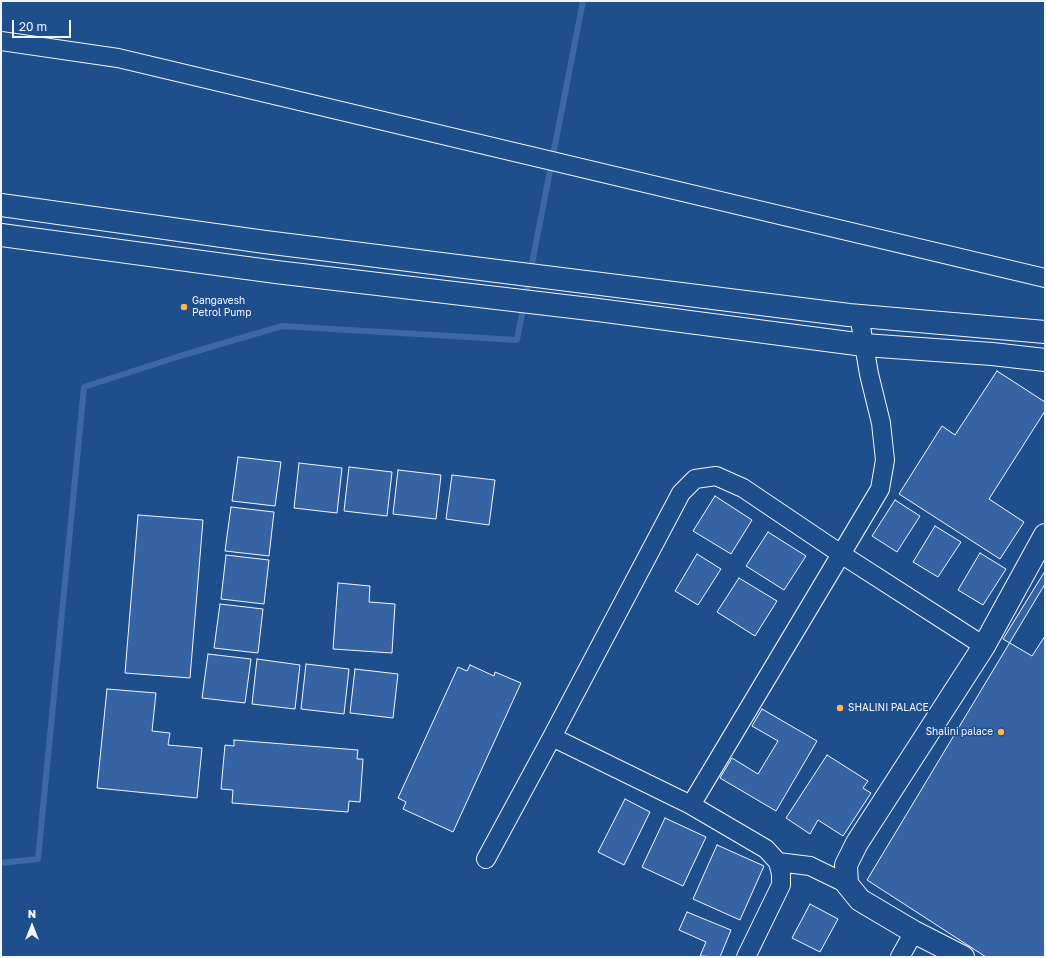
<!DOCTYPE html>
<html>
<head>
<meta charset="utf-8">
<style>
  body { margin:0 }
  #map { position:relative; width:1046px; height:958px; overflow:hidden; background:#1f4e8c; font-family:"Golos Text",sans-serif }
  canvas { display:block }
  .frame { position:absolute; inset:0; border:2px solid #f2f6ff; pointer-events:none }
  .north { position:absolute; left:12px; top:906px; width:40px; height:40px; -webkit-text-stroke:3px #1f4e8c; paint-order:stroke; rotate:0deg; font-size:11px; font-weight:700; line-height:16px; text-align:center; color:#f2f6ff }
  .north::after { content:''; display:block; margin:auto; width:14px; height:18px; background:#f2f6ff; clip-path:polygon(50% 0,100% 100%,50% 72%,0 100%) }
  .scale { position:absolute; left:12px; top:20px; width:59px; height:18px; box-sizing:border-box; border:2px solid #f2f6ff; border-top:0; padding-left:5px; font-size:12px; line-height:14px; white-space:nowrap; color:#f2f6ff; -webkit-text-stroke:3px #1f4e8c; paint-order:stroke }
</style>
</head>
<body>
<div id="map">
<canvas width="1046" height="958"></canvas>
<div class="frame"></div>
<div class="north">N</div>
<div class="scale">20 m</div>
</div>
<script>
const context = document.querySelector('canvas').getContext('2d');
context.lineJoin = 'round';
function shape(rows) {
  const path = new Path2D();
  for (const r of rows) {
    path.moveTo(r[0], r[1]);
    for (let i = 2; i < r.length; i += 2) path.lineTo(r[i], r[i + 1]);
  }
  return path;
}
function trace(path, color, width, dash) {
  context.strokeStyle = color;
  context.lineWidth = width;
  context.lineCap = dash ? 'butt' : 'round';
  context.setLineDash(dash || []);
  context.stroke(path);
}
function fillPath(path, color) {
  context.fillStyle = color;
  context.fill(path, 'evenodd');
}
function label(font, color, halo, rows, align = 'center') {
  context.font = font + ' "Golos Text",sans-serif';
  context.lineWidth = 3;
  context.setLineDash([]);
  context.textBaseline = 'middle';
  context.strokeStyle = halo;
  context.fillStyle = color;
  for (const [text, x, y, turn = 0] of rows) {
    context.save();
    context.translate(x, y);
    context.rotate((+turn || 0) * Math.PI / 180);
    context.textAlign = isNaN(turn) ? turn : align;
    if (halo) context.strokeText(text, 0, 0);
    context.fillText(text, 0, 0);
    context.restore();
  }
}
const stream = shape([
  [527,289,583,1],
  [1,863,38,859,84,387,180,356,282,326,517,340,522,314]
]);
const building = shape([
  [997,371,1045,402,1045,411,989,499,1024,522,1000,559,899,494,942,426,955,435,997,371],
  [238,457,281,462,275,506,232,501,238,457],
  [299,463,342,468,337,513,294,508,299,463],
  [349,467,392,472,387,516,344,511,349,467],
  [398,470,441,475,436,519,393,514,398,470],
  [452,475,495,480,489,525,446,519,452,475],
  [715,496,752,520,731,554,693,531,715,496],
  [895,500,920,516,897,552,872,536,895,500],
  [231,507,274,512,269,556,225,551,231,507],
  [138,515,203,520,190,678,125,673,138,515],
  [935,526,961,542,938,577,913,562,935,526],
  [768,532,806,556,784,590,746,566,768,532],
  [980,553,1006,569,983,605,958,590,980,553],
  [697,554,721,569,698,605,675,591,697,554],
  [226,555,269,560,264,604,221,599,226,555],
  [1045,571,1045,636,1032,656,1003,639,1045,571],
  [739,578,777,601,755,636,717,612,739,578],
  [338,583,370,586,369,602,395,604,392,653,333,649,338,583],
  [1045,584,1045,957,986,957,867,880,1045,584],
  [220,604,263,609,258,653,214,648,220,604],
  [208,654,251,659,245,703,202,698,208,654],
  [257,659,300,665,295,709,252,704,257,659],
  [306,664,349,669,344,714,301,709,306,664],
  [470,665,494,676,495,672,521,683,453,832,403,809,406,802,398,798,458,667,467,671,470,665],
  [355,669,398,674,393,718,350,713,355,669],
  [107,689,156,693,152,731,170,733,168,745,202,748,197,798,97,788,107,689],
  [762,709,817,741,776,811,720,778,732,758,758,774,778,741,752,726,762,709],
  [234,740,358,750,357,759,363,759,360,802,349,801,348,812,232,803,233,790,221,789,225,745,234,746,234,740],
  [827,755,868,781,863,788,871,793,843,836,818,820,810,834,786,818,827,755],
  [625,799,650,812,624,865,598,852,625,799],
  [665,818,706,837,683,886,642,867,665,818],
  [717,845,764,866,740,920,693,899,717,845],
  [810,904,838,919,820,952,792,938,810,904],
  [687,912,731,930,720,957,700,956,706,942,679,930,687,912]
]);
const street = shape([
  [1,41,118,58,1045,278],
  [552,737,691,805],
  [486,859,552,737,681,493,695,479,716,476,743,488,841,554,984,646],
  [778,862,810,866,847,884],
  [746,957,781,885,781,874,778,862,766,849,691,805,880,489,885,460,881,423,869,374,859,315],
  [900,957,914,932]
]);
const secondary = shape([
  [963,957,914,932,860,900,847,884,846,865,857,843,984,646,1045,535]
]);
const highway = shape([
  [1,205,265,242,849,315,1045,332],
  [1,235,276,272,598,310,864,345,992,354,1045,360]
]);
const markers = [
  [184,307,4,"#ffb74d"],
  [840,708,4,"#ffb74d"],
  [1001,732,4,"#ffb74d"]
];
const poiNames = [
  ["Gangavesh",192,301],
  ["Petrol Pump",192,313],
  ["SHALINI PALACE",848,708],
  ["Shalini palace",993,732,"right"]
];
trace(stream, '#3b69a3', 6);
fillPath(building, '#3563a3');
trace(building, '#f2f6ff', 1);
trace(street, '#f2f6ff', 20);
trace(secondary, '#f2f6ff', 24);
trace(highway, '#f2f6ff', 24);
trace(street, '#1f4e8c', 18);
trace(secondary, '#1f4e8c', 22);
trace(highway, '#1f4e8c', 22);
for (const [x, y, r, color] of markers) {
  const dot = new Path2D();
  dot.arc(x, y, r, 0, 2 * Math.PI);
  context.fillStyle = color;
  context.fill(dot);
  trace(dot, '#1f4e8c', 1.5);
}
label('10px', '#f2f6ff', '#1f4e8c', poiNames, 'left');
</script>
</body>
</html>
